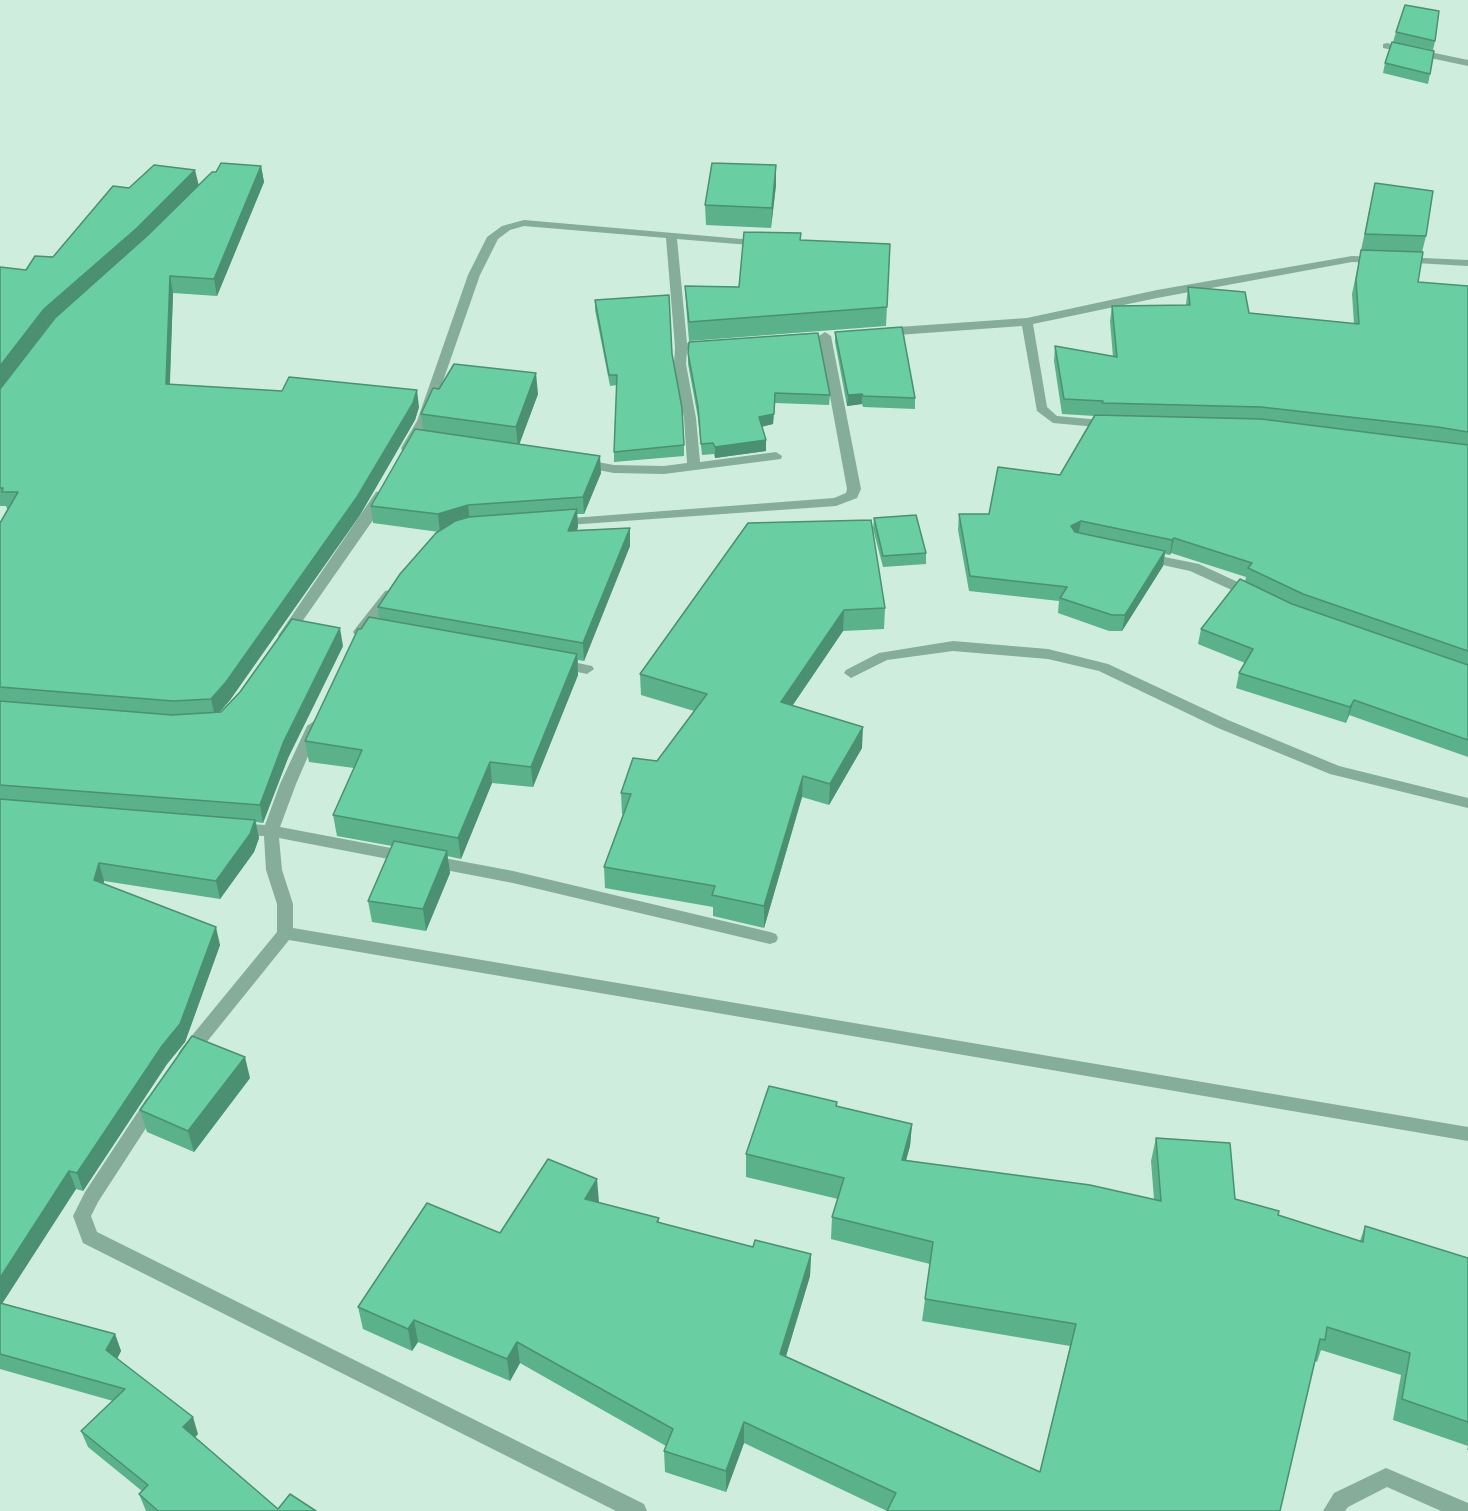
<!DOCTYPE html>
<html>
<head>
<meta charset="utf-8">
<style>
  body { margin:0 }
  canvas { display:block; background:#ceeddd }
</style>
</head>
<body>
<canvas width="1468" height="1511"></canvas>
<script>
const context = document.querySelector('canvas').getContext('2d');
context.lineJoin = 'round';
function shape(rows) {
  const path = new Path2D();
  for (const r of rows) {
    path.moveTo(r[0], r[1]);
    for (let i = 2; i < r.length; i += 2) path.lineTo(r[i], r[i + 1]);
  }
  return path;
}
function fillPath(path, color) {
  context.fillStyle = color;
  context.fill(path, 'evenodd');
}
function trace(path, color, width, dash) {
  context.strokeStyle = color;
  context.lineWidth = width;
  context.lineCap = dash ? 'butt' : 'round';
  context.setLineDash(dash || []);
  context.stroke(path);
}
const street = shape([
  [1387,43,1468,60,1468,66,1383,48,1383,44,1387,43],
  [524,220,765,241,767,243,761,246,677,239,687,343,707,341,713,345,707,349,687,350,686,364,696,418,700,462,776,452,782,456,781,459,664,474,614,473,576,466,575,463,581,459,614,465,664,466,687,463,684,418,674,364,675,347,666,238,524,226,510,230,498,239,480,275,429,421,412,451,402,451,401,448,417,421,468,275,487,237,502,226,524,220],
  [1352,256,1378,257,1384,260,1378,263,1352,262,1157,298,1033,324,1047,407,1057,416,1112,421,1114,424,1108,428,1053,423,1037,411,1022,326,884,336,878,332,884,328,1027,318,1157,290,1352,256],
  [1402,257,1468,260,1468,266,1398,262,1396,260,1402,257],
  [825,332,831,336,861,489,857,498,836,506,554,526,552,523,559,519,834,498,846,493,847,489,819,336,825,332],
  [381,491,388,495,373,520,290,639,280,639,278,636,280,633,376,492,381,491],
  [1145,553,1199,564,1257,591,1259,594,1257,597,1247,597,1190,571,1140,560,1138,557,1145,553],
  [390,590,395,591,397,594,395,597,365,635,355,635,353,632,355,629,385,591,390,590],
  [953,641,1048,649,1108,664,1228,720,1339,766,1468,798,1468,808,1330,774,1218,728,1099,671,1048,659,953,651,887,660,851,678,844,673,846,670,879,653,953,641],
  [559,659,592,666,594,669,587,674,554,667,552,664,559,659],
  [314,721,321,726,296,784,280,827,513,871,770,932,776,934,778,938,776,942,770,944,513,883,279,838,282,870,293,904,293,928,1468,1127,1468,1141,289,940,193,1059,187,1061,181,1059,178,1054,181,1049,277,932,277,904,266,870,264,836,239,835,234,833,231,829,234,825,239,823,265,825,280,784,307,726,314,721],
  [153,1096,159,1098,162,1103,159,1108,98,1202,91,1216,97,1232,644,1504,647,1511,616,1511,83,1243,73,1216,85,1192,147,1098,153,1096],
  [1386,1468,1468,1503,1468,1511,1441,1511,1387,1487,1348,1507,1345,1511,1323,1511,1334,1493,1386,1468]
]);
const wall = shape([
  [1396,32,1435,41,1433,50,1393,42],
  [1385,63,1430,74,1428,84,1383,73],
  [776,165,776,185,771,228,706,225,705,205],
  [261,166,264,182,217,296,173,293,170,384,419,407,415,420,360,515,230,700,219,713,221,712,343,646,288,758,263,823,256,822,259,838,254,852,220,899,104,881,103,884,220,945,185,1042,167,1064,83,1191,76,1189,2,1303,115,1334,121,1351,117,1358,198,1434,195,1437,278,1509,316,1511,146,1511,139,1494,142,1491,88,1447,81,1431,113,1401,0,1369,0,523,8,509,7,509,6,506,0,506,0,267,26,270,53,257,129,188,198,185,216,172],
  [51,323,18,366,48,326],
  [1375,183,1426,236,1422,252,1418,282,1468,286,1468,757,1349,715,1346,723,1236,688,1239,673,1245,663,1198,644,1201,629,1245,582,1246,577,1171,553,1170,555,1165,554,1163,566,1122,631,1109,631,1058,613,1059,601,969,591,958,530,959,514,989,514,1060,475,1095,416,1062,414,1054,361,1055,346,1113,357,1110,321,1112,306,1186,305,1188,287,1249,313,1354,324,1352,294],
  [800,240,890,244,886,326,689,341,686,305,685,286,739,287],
  [595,300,672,354,684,445,684,456,614,462,614,452,617,385,610,386,595,310],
  [835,332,915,398,915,409,863,407,862,404,847,406,835,342],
  [688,353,830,395,829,405,775,403,773,424,762,427,766,451,715,458,714,454,702,455,698,418,688,364],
  [538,394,519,444,601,473,584,514,577,514,578,527,577,530,630,528,630,546,584,661,578,660,578,675,533,787,492,783,461,859,447,856,450,873,426,931,372,922,368,901,392,846,337,836,333,815,354,768,309,762,305,741,361,629,379,619,378,607,439,532,373,523,371,506,423,430,421,414],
  [874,518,926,553,926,564,883,567,873,529],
  [748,523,885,608,884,629,843,631,792,706,862,748,829,805,802,797,764,928,713,916,713,907,605,888,604,867,623,814,622,814,621,793,657,761,694,711,641,695,640,674],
  [250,1078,194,1152,147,1132,140,1110],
  [837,1102,837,1106,912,1124,910,1146,906,1160,1154,1199,1151,1161,1156,1138,1235,1199,1278,1215,1360,1241,1365,1226,1468,1258,1468,1450,1467,1450,1468,1446,1393,1420,1401,1375,1321,1350,1317,1362,1315,1361,1280,1511,887,1511,744,1443,726,1492,665,1472,664,1451,666,1446,520,1363,510,1381,418,1342,412,1351,363,1329,358,1307,500,1233,599,1202,598,1203,659,1218,659,1223,753,1247,811,1254,810,1276,786,1356,1040,1472,1070,1346,922,1321,930,1264,831,1239,832,1217,838,1199,746,1177,746,1154]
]);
const shadedWall = shape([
  [776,165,776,185,771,228,772,208],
  [261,166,264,182,217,296,214,279],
  [195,170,199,186,140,244,48,326,0,389,0,366,44,309],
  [170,276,173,293,169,401,166,384],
  [536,373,538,394,518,448,516,427],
  [417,390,419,407,415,420,360,515,230,700,215,717,211,699],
  [775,393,773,424,759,427,759,417],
  [862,394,862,404,847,406,848,395],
  [766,440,766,451,715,458,715,447],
  [600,456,601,473,584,514,583,497],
  [468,505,470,523,440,532,438,514],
  [577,509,578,527,569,548,568,531],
  [1081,521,1078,536,1069,541,1071,526],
  [630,528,630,546,584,661,583,643],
  [1174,538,1171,553,1170,555,1172,540],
  [1165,551,1163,566,1122,631,1125,615],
  [844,610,843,631,780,724,781,702],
  [340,628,343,646,288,758,263,823,260,805,284,741],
  [577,654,578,675,533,787,531,767],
  [1354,700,1349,715,1346,723,1350,707],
  [863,727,862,748,829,805,830,784],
  [490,762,492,783,461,859,458,838],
  [803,776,802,797,764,928,764,906],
  [255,820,259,838,254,852,220,899,216,881],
  [447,851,450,873,426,931,423,909],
  [99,863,104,881,100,898,94,880],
  [216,927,220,945,185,1042,167,1064,83,1191,77,1173],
  [245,1057,250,1078,194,1152,188,1131],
  [912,1124,910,1146,900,1182,902,1160],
  [69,1171,76,1189,0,1307,0,1278],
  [597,1179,599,1202,587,1222,585,1199],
  [811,1254,810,1276,780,1376,780,1354],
  [414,1320,418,1342,412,1351,408,1329],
  [115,1334,121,1351,113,1367,106,1350],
  [517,1342,520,1363,510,1381,507,1359],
  [193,1417,198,1434,189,1444,183,1427],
  [744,1422,744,1443,726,1492,726,1471]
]);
const building = shape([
  [1405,5,1439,11,1435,41,1396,32,1405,5],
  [1392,42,1434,51,1430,74,1385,63,1392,42],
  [221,163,261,166,214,279,170,276,166,384,282,391,289,377,417,390,413,403,357,497,226,682,211,699,173,701,0,687,0,523,18,492,2,492,3,488,0,488,0,389,55,318,148,235,212,172,216,172,221,163],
  [712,163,776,165,772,208,705,205,712,163],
  [154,165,195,170,137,228,44,309,0,366,0,267,26,270,35,256,53,257,113,186,129,188,154,165],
  [1375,183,1433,191,1426,236,1365,234,1375,183],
  [744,232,801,233,800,240,890,244,887,307,689,322,685,286,739,287,744,232],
  [1361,250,1423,252,1418,282,1468,286,1468,432,1438,427,1261,407,1102,403,1103,401,1064,399,1055,346,1117,357,1112,306,1190,305,1188,287,1245,292,1249,313,1359,324,1356,280,1361,250],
  [669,295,672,354,682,408,684,445,614,452,617,375,609,375,595,300,669,295],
  [902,327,915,398,863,396,862,394,848,395,835,332,902,327],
  [818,333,830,395,775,393,774,414,759,417,766,440,715,447,713,443,701,444,698,407,688,353,689,342,818,333],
  [454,364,536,373,516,427,421,414,433,388,439,389,454,364],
  [1095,415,1261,419,1468,445,1468,651,1303,594,1248,568,1252,563,1174,538,1172,540,1081,521,1071,526,1075,532,1165,551,1125,615,1112,615,1060,598,1067,587,970,576,959,514,989,514,998,467,1060,475,1095,415],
  [415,429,600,456,583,497,468,505,438,514,371,506,415,429],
  [577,509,568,531,630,528,583,643,378,607,400,574,436,533,455,521,469,517,577,509],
  [916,515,926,553,883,556,874,518,916,515],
  [871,520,885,608,844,610,781,702,863,727,830,784,803,776,764,906,712,895,715,886,604,867,631,794,621,793,633,758,657,761,707,694,640,674,748,523,871,520],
  [1240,579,1292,604,1468,665,1468,740,1354,700,1350,707,1239,673,1253,649,1201,629,1240,579],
  [369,617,577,654,531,767,490,762,458,838,333,815,362,750,305,741,358,629,361,629,369,617],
  [292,619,340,628,284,741,260,805,0,785,0,701,172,715,221,712,240,692,292,619],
  [0,799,255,820,250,834,216,881,99,863,94,880,216,927,180,1024,162,1046,77,1173,69,1171,0,1278,0,799],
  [394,841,447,851,423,909,368,901,394,841],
  [192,1036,245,1057,188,1131,140,1110,192,1036],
  [769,1086,837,1102,836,1106,912,1124,902,1160,1090,1185,1161,1201,1156,1138,1230,1143,1235,1199,1279,1211,1278,1215,1363,1242,1365,1226,1468,1258,1468,1422,1402,1399,1410,1353,1327,1327,1325,1340,1320,1339,1280,1511,887,1511,896,1493,744,1422,726,1471,664,1451,673,1429,517,1342,507,1359,414,1320,408,1329,358,1307,427,1203,500,1233,548,1159,597,1179,585,1199,659,1218,657,1222,753,1247,755,1240,811,1254,780,1354,1040,1472,1076,1324,925,1299,933,1242,832,1217,844,1178,746,1154,769,1086],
  [0,1303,115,1334,106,1350,193,1417,183,1427,278,1509,290,1494,316,1511,158,1511,139,1494,148,1485,81,1431,125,1389,0,1354,0,1303]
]);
fillPath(street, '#85ad99');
fillPath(wall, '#5ab18a');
fillPath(shadedWall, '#4a9071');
fillPath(building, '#69cea1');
trace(building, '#4a9071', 1.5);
</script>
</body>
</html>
